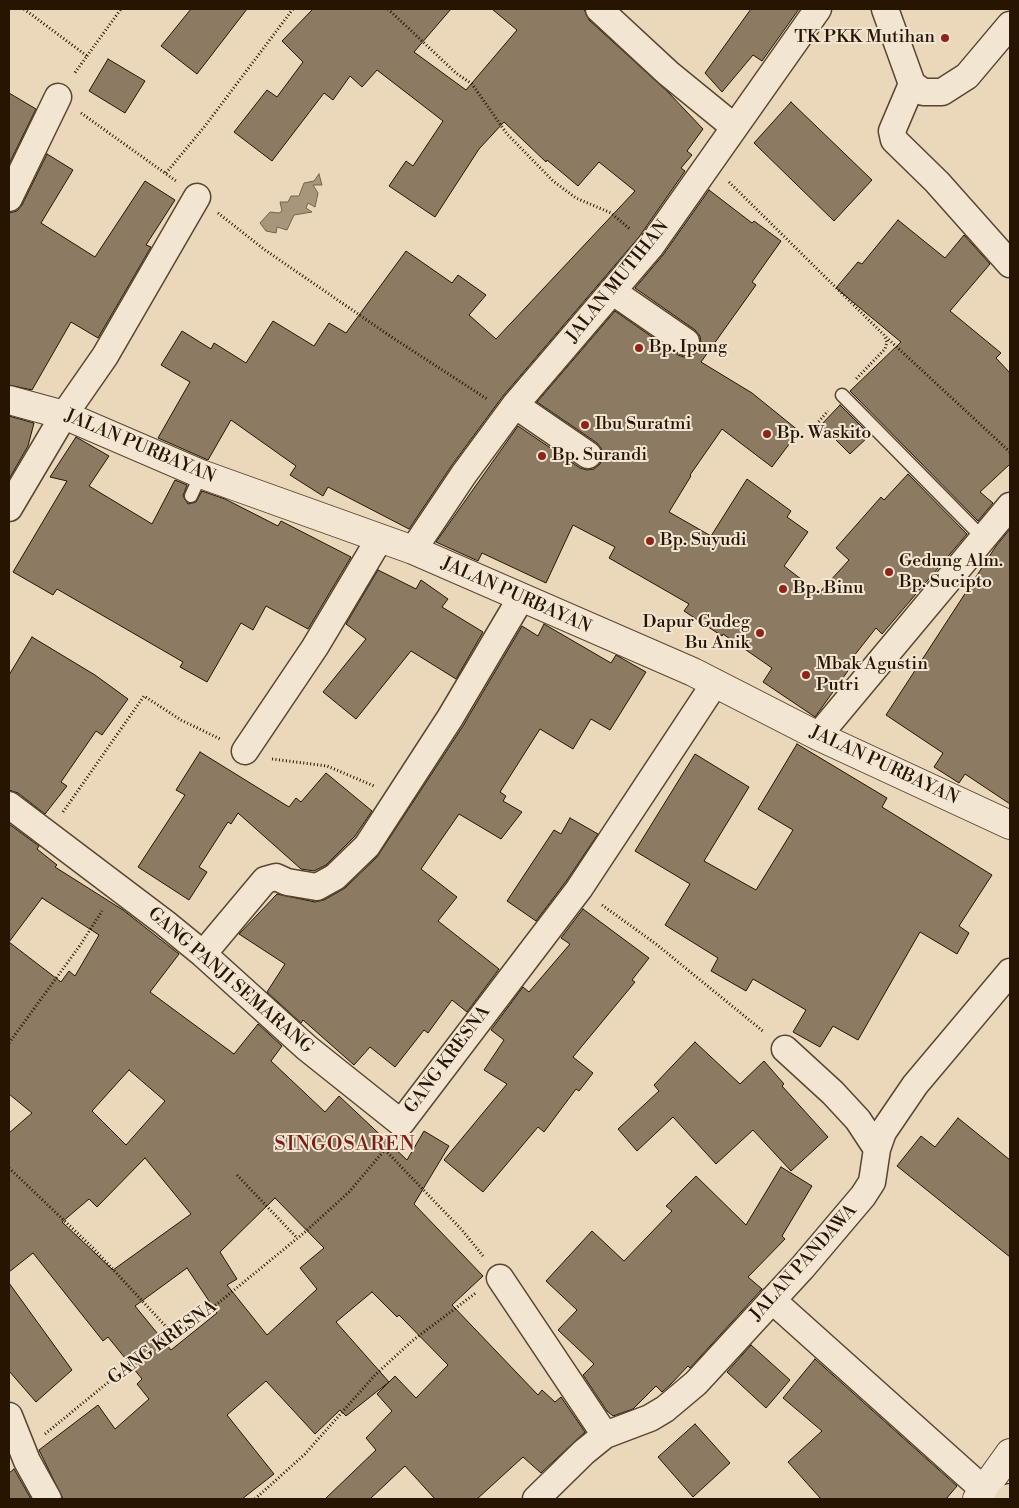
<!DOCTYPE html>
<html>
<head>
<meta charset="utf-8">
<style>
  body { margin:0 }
  #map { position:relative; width:1019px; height:1508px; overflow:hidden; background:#ebd8bb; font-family:"Libre Bodoni",serif }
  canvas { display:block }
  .frame { position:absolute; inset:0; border:10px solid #271502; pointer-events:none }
</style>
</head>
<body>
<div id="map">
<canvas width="1019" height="1508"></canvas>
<div class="frame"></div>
</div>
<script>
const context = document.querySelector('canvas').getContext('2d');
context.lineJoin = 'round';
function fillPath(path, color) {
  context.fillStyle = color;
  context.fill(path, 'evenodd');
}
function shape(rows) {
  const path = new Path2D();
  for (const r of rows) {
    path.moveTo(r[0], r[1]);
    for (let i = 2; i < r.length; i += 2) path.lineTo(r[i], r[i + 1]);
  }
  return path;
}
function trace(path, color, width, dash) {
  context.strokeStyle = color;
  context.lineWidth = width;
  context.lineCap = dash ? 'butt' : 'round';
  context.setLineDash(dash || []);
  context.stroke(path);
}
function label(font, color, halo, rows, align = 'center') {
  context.font = font + ' "Libre Bodoni",serif';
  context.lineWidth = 4;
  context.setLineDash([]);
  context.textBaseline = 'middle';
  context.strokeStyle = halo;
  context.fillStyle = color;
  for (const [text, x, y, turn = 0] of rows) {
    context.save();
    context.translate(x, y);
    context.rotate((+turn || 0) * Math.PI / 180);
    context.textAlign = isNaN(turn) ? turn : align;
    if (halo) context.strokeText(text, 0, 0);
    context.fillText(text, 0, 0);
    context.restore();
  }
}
const water = shape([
  [319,174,322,185,313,185,318,193,315,207,308,203,306,208,312,212,294,215,287,230,277,227,276,233,266,231,260,223,270,212,279,213,282,211,280,202,288,202,291,196,299,196,304,183,314,181,319,174]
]);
const building = shape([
  [191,9,247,9,197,74,161,46,191,9],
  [313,9,451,9,414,52,466,90,517,30,492,9,584,9,589,20,668,92,703,129,687,151,692,155,681,168,685,171,639,237,503,396,452,465,409,529,328,487,323,496,290,475,296,466,231,420,208,460,158,438,190,382,161,365,182,331,211,349,214,343,246,363,273,321,314,346,329,323,346,333,406,251,452,283,458,275,486,295,469,315,496,339,635,191,599,162,578,186,547,160,546,162,504,122,479,149,435,217,389,186,406,161,413,166,443,121,377,70,362,87,350,76,333,100,324,93,272,161,234,132,267,90,277,97,303,62,282,41,313,9],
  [751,9,799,9,762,61,753,55,722,92,705,73,751,9],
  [108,59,145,81,125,113,89,91,108,59],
  [9,93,36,109,9,164,9,93],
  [791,102,872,180,834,221,754,143,791,102],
  [47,154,73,170,41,223,95,257,145,181,175,200,146,245,151,247,98,338,71,322,32,390,9,385,9,213,17,211,22,205,47,154],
  [709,190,752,223,754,221,781,241,752,282,756,285,701,362,752,393,799,431,772,467,722,429,690,475,691,476,669,512,711,536,747,479,791,511,787,517,808,532,784,566,819,593,849,560,836,548,881,497,884,500,908,474,967,534,882,634,876,628,846,666,850,668,815,717,763,682,772,668,723,634,722,636,684,611,689,604,609,558,615,547,573,525,546,583,482,553,478,561,436,542,518,426,580,468,587,470,594,469,600,464,603,456,601,448,597,443,537,402,615,311,678,355,684,357,692,356,698,351,701,343,700,336,695,330,635,288,663,255,709,190],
  [898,220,945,258,964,235,990,264,950,311,1001,353,996,358,1010,373,1010,464,980,492,993,503,978,521,850,391,901,342,836,288,858,262,862,264,898,220],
  [840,405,870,435,850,454,821,425,840,405],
  [9,416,34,423,28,446,9,479,9,416],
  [76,437,109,456,89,486,152,524,175,480,187,485,183,496,188,504,196,502,202,491,225,499,278,526,281,521,351,557,308,629,266,606,253,630,241,623,207,682,180,667,183,662,57,589,53,595,13,572,67,481,50,477,76,437],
  [1010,529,1010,804,965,774,959,783,934,767,943,753,886,715,996,546,1010,529],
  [378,570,416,589,421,580,448,599,442,607,483,632,456,679,411,651,356,719,323,692,366,639,346,624,378,570],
  [544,624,611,663,616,655,646,672,610,730,591,719,573,749,540,729,500,792,506,796,503,801,522,812,501,839,459,814,421,869,457,897,438,921,499,969,467,1012,452,1000,428,1033,424,1030,395,1067,370,1047,354,1065,303,1020,301,1023,267,992,285,964,239,934,277,894,315,902,324,900,345,888,377,857,463,726,522,626,538,636,544,624],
  [32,637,95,675,128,699,102,735,96,731,61,782,67,786,45,814,18,793,9,790,9,675,32,637],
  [797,744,887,798,882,807,992,875,959,926,969,933,957,954,920,932,858,1040,833,1026,820,1047,793,1032,806,1010,753,979,746,991,711,971,718,958,665,925,690,884,635,851,695,754,749,787,704,861,756,890,793,830,758,809,797,744],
  [200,752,289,807,296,798,301,802,326,773,372,811,355,836,326,865,314,871,301,869,238,813,231,824,228,822,199,867,207,872,189,900,138,867,185,795,176,790,200,752],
  [570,818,598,834,567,880,536,921,507,901,554,830,561,834,570,818],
  [9,824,39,846,37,849,57,865,55,867,123,910,179,954,150,992,234,1054,258,1024,282,1046,271,1061,325,1112,339,1096,407,1160,424,1131,449,1146,414,1204,483,1276,452,1305,538,1395,542,1390,555,1402,561,1397,585,1432,541,1473,523,1457,477,1499,435,1499,405,1466,370,1499,325,1499,376,1450,366,1438,392,1411,377,1394,389,1382,346,1416,340,1410,315,1434,266,1381,227,1415,274,1474,242,1499,63,1499,39,1450,98,1405,115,1429,149,1399,137,1384,142,1379,108,1337,103,1341,33,1253,9,1272,9,1133,32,1113,9,1094,9,824],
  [42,898,99,935,75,976,69,971,61,982,9,942,42,898],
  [129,1070,165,1101,126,1145,92,1111,129,1070],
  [145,1158,191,1214,113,1270,62,1222,89,1199,97,1207,145,1158],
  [275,1198,324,1248,300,1268,317,1289,267,1335,227,1285,237,1279,220,1252,275,1198],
  [187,1268,217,1313,171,1350,135,1306,187,1268],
  [372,1292,397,1317,399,1315,448,1365,416,1398,395,1376,389,1382,336,1322,372,1292],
  [583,909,649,958,632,980,635,982,573,1057,593,1073,579,1091,576,1089,544,1132,538,1127,483,1192,444,1160,507,1084,484,1070,504,1040,491,1030,523,987,529,992,570,944,561,938,583,909],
  [695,1042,740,1084,764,1061,784,1084,782,1086,828,1137,791,1171,753,1130,716,1164,673,1117,637,1151,618,1129,659,1091,654,1085,695,1042],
  [958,1118,1010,1160,1010,1257,897,1166,921,1136,935,1147,958,1118],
  [781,1167,812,1186,782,1236,785,1239,748,1277,762,1289,690,1368,688,1366,671,1384,662,1392,656,1386,633,1409,613,1416,607,1411,583,1375,594,1364,558,1330,577,1310,546,1281,592,1231,624,1261,672,1211,666,1206,696,1176,746,1225,781,1167],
  [9,1283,72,1370,36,1402,9,1371,9,1283],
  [751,1345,790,1380,766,1408,727,1372,751,1345],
  [815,1359,957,1486,946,1499,821,1499,788,1462,822,1431,783,1398,815,1359],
  [695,1424,730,1463,693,1497,658,1457,695,1424],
  [14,1469,31,1499,9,1499,9,1473,14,1469]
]);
const path = shape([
  [24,9,87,56,74,74],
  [388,9,456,73,472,84,507,134,553,181,576,198,611,213,630,229],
  [87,56,121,9],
  [81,113,176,181],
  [166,173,205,126,293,9],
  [729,182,884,335,887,342,885,349,855,380],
  [218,213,265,250,393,338,487,399],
  [886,337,1010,452],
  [814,427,828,411],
  [272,759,327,766,374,786],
  [63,812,144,696,181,720,220,739],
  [602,905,656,944,764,1032],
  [9,1043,81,944,102,911],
  [385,1150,462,1230,483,1256],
  [9,1168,94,1249,172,1333],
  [237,1175,297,1238],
  [45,1434,128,1366,217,1304,305,1232,349,1192,388,1146],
  [255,1499,305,1454,375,1375,412,1341,477,1292]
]);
const service = shape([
  [842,395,983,538],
  [191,496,201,474]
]);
const minor = shape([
  [599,9,668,73,733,126],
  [885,9,912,84,892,131,894,140,937,182,1010,264],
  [912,84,923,92,942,92,967,76,1010,25],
  [9,198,58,97],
  [612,291,686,342],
  [515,405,588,455],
  [9,508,64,415,105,356,197,197],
  [413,550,464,474,515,405,651,246,818,9],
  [818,736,1010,506],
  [245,751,315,647,380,538],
  [9,805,165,923,203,954,307,1048,401,1123,579,889,715,683],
  [203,954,265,880,276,877,287,882,317,887,335,877,367,846,450,718,521,598],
  [785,1049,833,1093,858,1120,877,1149],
  [500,1278,605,1435],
  [772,1300,984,1490],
  [9,1416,27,1461,48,1499],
  [536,1499,584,1452,605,1435,650,1418,665,1409,696,1383,802,1268,863,1196,872,1182,877,1149,883,1132,915,1085,1010,972]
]);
const tertiary = shape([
  [9,400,64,415,201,474,413,550,693,672,818,736,1010,825],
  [977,1499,1010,1453]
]);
const trunk = shape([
  [1009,1499,1010,1498]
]);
const markers = [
  [945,38,5,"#8f2418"],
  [639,348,5,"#8f2418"],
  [585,425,5,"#8f2418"],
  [767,434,5,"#8f2418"],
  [542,456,5,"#8f2418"],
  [650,541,5,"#8f2418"],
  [889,572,5,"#8f2418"],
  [783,589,5,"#8f2418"],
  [760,633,5,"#8f2418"],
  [806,675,5,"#8f2418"]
];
const poiNames = [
  ["TK PKK Mutihan",935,38,"right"],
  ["Bp. Ipung",649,348],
  ["Ibu Suratmi",595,425],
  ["Bp. Waskito",777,434],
  ["Bp. Surandi",552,456],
  ["Bp. Suyudi",660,541],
  ["Gedung Alm.",899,562],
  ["Bp. Sucipto",899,583],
  ["Bp. Binu",793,589],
  ["Dapur Gudeg",750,623,"right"],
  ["Bu Anik",750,644,"right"],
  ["Mbak Agustin",816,665],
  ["Putri",816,686]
];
const streetNames = [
  ["JALAN MUTIHAN",618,282,-51],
  ["JALAN PURBAYAN",140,447,23],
  ["JALAN PURBAYAN",516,596,24],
  ["JALAN PURBAYAN",884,766,25],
  ["GANG PANJI SEMARANG",230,981,41],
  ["GANG KRESNA",448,1060,-53],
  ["JALAN PANDAWA",804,1263,-48],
  ["GANG KRESNA",163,1343,-36]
];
const quarterNames = [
  ["SINGOSAREN",345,1145]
];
fillPath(water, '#a8967c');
trace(water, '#74624b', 1);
fillPath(building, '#8d7a62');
trace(building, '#271502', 1);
trace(service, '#584630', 15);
trace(minor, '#584630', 29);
trace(tertiary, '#584630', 30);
trace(trunk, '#271502', 30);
trace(path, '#271502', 3, [1, 2.5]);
trace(service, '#f2e6d3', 12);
trace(minor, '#f2e6d3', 26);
trace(tertiary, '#f2e6d3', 28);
trace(trunk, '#ebd8bb', 28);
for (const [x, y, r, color] of markers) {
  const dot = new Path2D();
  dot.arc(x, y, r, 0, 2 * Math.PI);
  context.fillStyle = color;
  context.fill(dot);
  trace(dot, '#f2e6d3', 2);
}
label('18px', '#271502', '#f2e6d3', poiNames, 'left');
label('18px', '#271502', '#f2e6d3', streetNames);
context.letterSpacing = '1px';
label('20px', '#7a1f14', '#f2e6d3', quarterNames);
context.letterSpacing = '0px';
</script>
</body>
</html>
